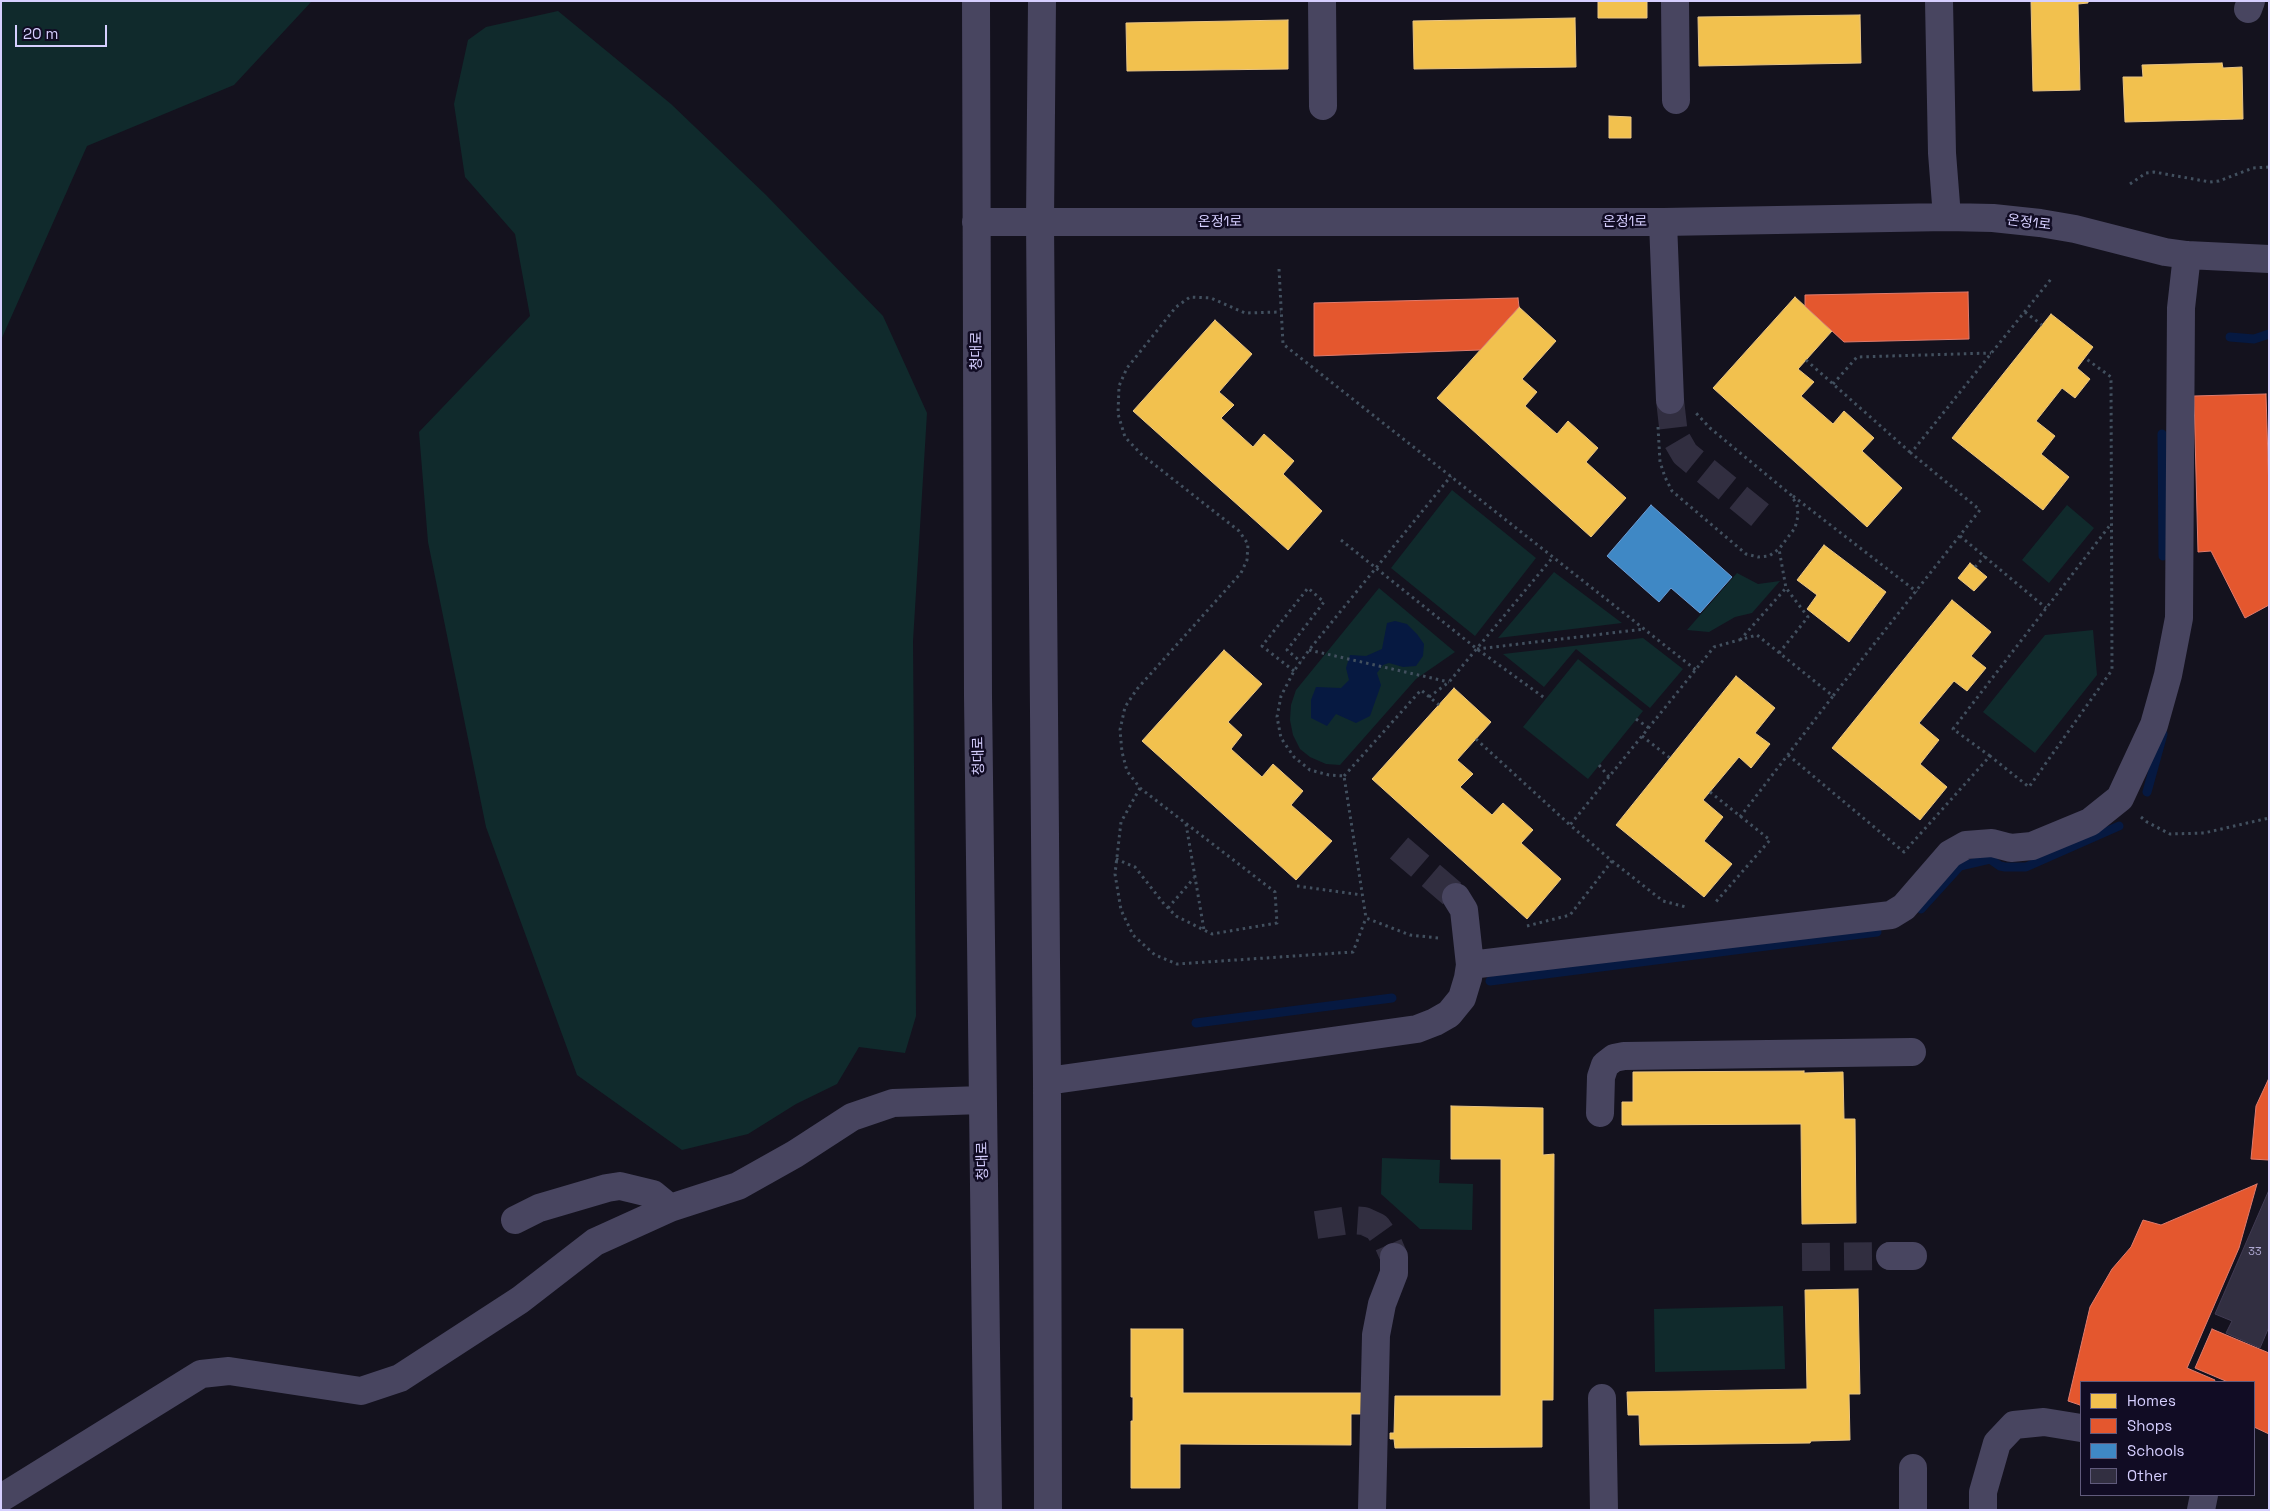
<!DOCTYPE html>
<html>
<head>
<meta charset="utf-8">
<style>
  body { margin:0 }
  #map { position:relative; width:2270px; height:1511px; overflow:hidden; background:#14121e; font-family:"Space Grotesk",sans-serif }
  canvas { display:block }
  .frame { position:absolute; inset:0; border:2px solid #d6cfff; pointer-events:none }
  .legend { position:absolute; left:2080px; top:1381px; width:175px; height:115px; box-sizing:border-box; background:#110c24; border:1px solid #605a7c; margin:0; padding:6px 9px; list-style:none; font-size:15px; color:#d6cfff }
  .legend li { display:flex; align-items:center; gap:10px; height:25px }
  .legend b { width:25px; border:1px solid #605a7c }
  .scale { position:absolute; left:15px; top:25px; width:92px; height:22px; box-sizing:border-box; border:2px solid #d6cfff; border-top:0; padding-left:6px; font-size:15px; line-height:18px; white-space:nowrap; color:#d6cfff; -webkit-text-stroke:4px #110c24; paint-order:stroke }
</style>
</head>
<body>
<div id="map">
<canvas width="2270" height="1511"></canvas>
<div class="frame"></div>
<ul class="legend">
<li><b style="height:14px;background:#f2c14e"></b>Homes</li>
<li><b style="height:14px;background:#e4572e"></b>Shops</li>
<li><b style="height:14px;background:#3f88c5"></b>Schools</li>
<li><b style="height:14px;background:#322f41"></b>Other</li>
</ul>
<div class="scale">20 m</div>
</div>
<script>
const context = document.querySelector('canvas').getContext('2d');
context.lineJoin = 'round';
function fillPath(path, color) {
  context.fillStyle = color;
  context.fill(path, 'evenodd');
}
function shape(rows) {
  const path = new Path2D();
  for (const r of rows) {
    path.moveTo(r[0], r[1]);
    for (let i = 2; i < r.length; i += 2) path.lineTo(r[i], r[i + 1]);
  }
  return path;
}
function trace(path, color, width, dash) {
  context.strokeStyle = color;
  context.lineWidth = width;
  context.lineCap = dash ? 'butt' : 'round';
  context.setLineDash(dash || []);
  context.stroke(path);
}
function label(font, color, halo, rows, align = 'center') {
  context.font = font + ' "Space Grotesk","Noto Sans KR",sans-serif';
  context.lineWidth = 5;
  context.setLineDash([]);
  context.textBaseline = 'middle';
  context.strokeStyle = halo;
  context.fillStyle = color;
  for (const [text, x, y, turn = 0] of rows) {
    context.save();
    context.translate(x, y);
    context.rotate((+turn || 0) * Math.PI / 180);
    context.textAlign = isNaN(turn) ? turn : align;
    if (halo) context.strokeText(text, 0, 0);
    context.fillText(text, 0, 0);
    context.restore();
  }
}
const green = shape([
  [1,1,312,1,234,85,87,146,1,340],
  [558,11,671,104,766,195,883,316,927,413,913,641,916,1016,905,1053,859,1047,837,1084,796,1104,748,1134,682,1150,577,1075,486,827,428,542,419,432,530,316,515,234,465,177,454,104,468,40,486,27],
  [1452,490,1536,558,1475,636,1391,568],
  [2067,505,2094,528,2049,583,2022,560],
  [1554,572,1622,623,1498,638],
  [1737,573,1758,584,1780,581,1752,613,1735,617,1709,632,1687,630],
  [1379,588,1455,652,1416,679,1340,765,1326,764,1310,757,1300,749,1293,735,1290,720,1291,705,1296,690],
  [2093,630,2097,675,2035,753,1983,712,2045,635],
  [1643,638,1683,669,1650,708,1576,649,1544,687,1503,654],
  [1578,659,1643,711,1588,779,1523,727],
  [1382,1158,1440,1160,1439,1183,1473,1184,1472,1230,1420,1229,1381,1194],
  [1783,1306,1785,1369,1655,1372,1654,1309]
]);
const water = shape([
  [1395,621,1407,624,1417,634,1424,644,1423,656,1416,666,1403,667,1389,663,1383,665,1377,673,1381,685,1370,716,1356,723,1336,714,1327,726,1311,718,1311,700,1316,687,1341,688,1349,680,1346,668,1350,655,1366,656,1382,649,1387,623]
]);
const homes = shape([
  [1598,1,1647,1,1647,18,1598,18,1598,1],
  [2031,1,2088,1,2088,3,2078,4,2080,90,2033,91,2031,1],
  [1860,15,1861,63,1699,66,1698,17,1860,15],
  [1575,18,1576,67,1414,69,1413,21,1575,18],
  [1288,20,1288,69,1127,71,1126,23,1288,20],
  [2222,63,2223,68,2242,67,2243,119,2125,122,2123,77,2143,77,2142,65,2222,63],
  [1609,116,1631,117,1631,138,1609,138,1609,116],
  [1795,297,1832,331,1798,369,1814,382,1801,396,1833,424,1844,411,1874,438,1862,451,1902,488,1867,527,1713,388,1795,297],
  [1519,307,1556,341,1522,379,1537,392,1525,406,1557,434,1568,421,1598,448,1586,462,1626,498,1591,537,1437,398,1519,307],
  [2051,314,2093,347,2077,368,2090,379,2075,398,2062,388,2036,421,2055,436,2041,454,2069,477,2043,510,1952,438,2051,314],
  [1215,320,1252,354,1219,392,1234,405,1221,418,1253,447,1264,434,1294,461,1283,474,1322,511,1288,550,1133,411,1215,320],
  [1824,545,1886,592,1849,642,1807,609,1817,595,1797,580,1824,545],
  [1970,563,1987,577,1974,591,1958,578,1970,563],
  [1952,600,1991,632,1971,656,1986,668,1967,691,1954,681,1919,723,1939,740,1920,764,1947,787,1920,820,1832,748,1952,600],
  [1224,650,1262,684,1228,722,1242,735,1231,749,1262,777,1273,764,1303,791,1291,805,1332,841,1296,880,1142,741,1224,650],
  [1736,676,1775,708,1755,733,1770,744,1751,768,1739,757,1703,800,1723,817,1704,841,1732,864,1704,897,1616,825,1736,676],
  [1454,688,1491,722,1457,760,1473,774,1460,787,1492,815,1503,803,1533,830,1521,843,1561,879,1527,919,1372,779,1454,688],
  [1804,1071,1804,1073,1843,1072,1844,1119,1855,1119,1856,1223,1802,1224,1801,1124,1622,1125,1622,1102,1633,1102,1633,1072,1804,1071],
  [1451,1106,1543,1108,1543,1155,1554,1154,1553,1400,1542,1400,1542,1447,1395,1448,1394,1439,1390,1439,1390,1433,1394,1433,1395,1396,1501,1396,1501,1159,1451,1159,1451,1106],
  [1858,1289,1860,1394,1849,1394,1850,1440,1811,1441,1810,1443,1640,1445,1639,1415,1628,1415,1627,1392,1807,1389,1805,1290,1858,1289],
  [1131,1329,1183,1329,1183,1393,1363,1393,1363,1414,1351,1414,1351,1445,1180,1444,1180,1488,1131,1488,1131,1421,1133,1421,1133,1397,1131,1397,1131,1329]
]);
const shops = shape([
  [1968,292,1969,339,1844,342,1805,306,1805,295,1968,292],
  [1518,298,1519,307,1480,350,1314,356,1314,303,1518,298],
  [2266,394,2269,493,2269,605,2245,618,2211,551,2198,552,2194,396,2266,394],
  [2269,1078,2269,1160,2251,1159,2256,1106,2269,1078],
  [2257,1184,2239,1248,2187,1368,2215,1380,2214,1382,2081,1382,2081,1407,2080,1405,2068,1401,2090,1307,2112,1269,2131,1247,2143,1220,2161,1225,2257,1184],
  [2212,1329,2269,1353,2269,1434,2254,1427,2254,1382,2228,1382,2195,1368,2212,1329]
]);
const schools = shape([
  [1651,505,1732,577,1700,613,1671,588,1659,602,1607,556,1651,505]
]);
const stream = shape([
  [2230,337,2254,339,2269,334],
  [2162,434,2163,556],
  [2147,792,2163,734],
  [1921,909,1960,866,1990,859,2000,866,2005,867,2026,867,2119,826],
  [1490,981,1877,932],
  [1196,1023,1392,998]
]);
const building = shape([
  [2269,1190,2269,1327,2260,1348,2226,1333,2232,1321,2215,1314,2269,1190]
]);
const minorTunnel = shape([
  [1670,400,1674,435,1685,454,1761,516],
  [1399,848,1456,897],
  [1316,1225,1349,1220,1364,1221,1377,1227,1387,1241,1394,1257],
  [1802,1257,1890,1256]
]);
const path = shape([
  [2130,184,2146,173,2154,172,2210,182,2219,181,2253,168,2269,167],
  [1279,269,1283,344,1696,670],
  [2025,312,2042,325],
  [1806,360,1911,453],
  [1833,384,1857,357,1991,353],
  [1658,427,1660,462,1665,477,1672,491,1746,554,1758,557,1769,556,1779,549,1795,528,1798,516,1797,505,1791,495,1710,428,1696,413],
  [1793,496,1917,592],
  [1960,536,2046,608],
  [1341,540,1477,649,1546,699],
  [1975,567,1985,556],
  [1740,640,1786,588,1779,549],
  [1477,649,1645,629],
  [1309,650,1449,682],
  [1779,653,1808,617,1786,588],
  [1294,671,1262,646,1308,588,1324,602,1287,650,1301,662],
  [1429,697,1449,682,1553,557],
  [1636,719,1649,728],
  [1642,736,1670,758],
  [1476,739,1570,825],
  [1788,755,1904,852,1990,756,2029,787,2112,670,2111,377,2085,358],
  [1990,756,1953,729,2111,524],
  [1599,765,1609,777],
  [1344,776,1421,690,1439,705],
  [1140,788,1121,822,1115,874,1121,910,1133,935,1155,955,1177,964,1353,952,1366,918],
  [1710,792,1770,840,1714,904],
  [1740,817,1833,696],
  [2141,817,2147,822,2170,834,2204,833,2269,818],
  [1186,824,1204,930],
  [1116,859,1135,867,1164,904,1176,916,1212,934,1277,923,1275,892,1140,788,1127,771,1122,752,1120,730,1125,707,1137,689,1241,573,1247,560,1248,544,1239,531,1141,454,1125,437,1118,414,1119,386,1127,368,1176,307,1190,297,1211,298,1245,313,1281,312],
  [1612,861,1663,901,1686,907],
  [1297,886,1362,895],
  [1168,908,1194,878],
  [1527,926,1570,915,1612,861,1570,825,1714,647,1757,635,1833,696,1980,510,1911,453,2051,279],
  [1438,938,1410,935,1366,918,1344,776,1329,775,1310,770,1294,757,1281,738,1277,717,1281,696,1294,671,1309,650,1451,476]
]);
const minor = shape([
  [976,1,978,696,988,1510],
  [1042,1,1040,221,1047,1081,1048,1510],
  [1322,1,1323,106],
  [1675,1,1676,100],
  [1939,1,1942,153,1947,217],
  [2248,9,2251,1],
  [976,222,1663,222,1947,217,1993,218,2040,223,2075,229,2165,252,2187,255,2269,259],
  [1663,222,1670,400],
  [1456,897,1464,910,1470,965],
  [1047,1081,1417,1029,1435,1022,1449,1014,1462,998,1468,978,1470,965,1891,915,1904,907,1950,854,1966,845,1992,843,2011,848,2032,846,2090,822,2120,798,2154,725,2168,675,2179,618,2181,308,2187,255],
  [1600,1113,1601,1077,1605,1065,1614,1058,1624,1056,1912,1052],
  [515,1220,539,1208,607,1188,620,1186,653,1194,670,1208],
  [1890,1256,1913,1256],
  [1602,1398,1604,1510],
  [1913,1468,1913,1510],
  [1,1498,201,1374,229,1371,361,1391,400,1378,520,1300,595,1242,670,1208,738,1186,795,1154,852,1117,893,1103,982,1100],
  [1372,1510,1376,1335,1382,1304,1394,1273,1394,1257],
  [1983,1510,1983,1492,1997,1443,2014,1425,2044,1422,2081,1428],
  [2201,1510,2204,1495]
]);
const numberNames = [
  ["33",2255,1252]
];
const streetNames = [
  ["온정1로",1220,222],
  ["온정1로",1625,222],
  ["온정1로",2029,223,7],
  ["청대로",977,351,-90],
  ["청대로",979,756,-91],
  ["청대로",983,1161,-91]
];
fillPath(green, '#102a2c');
fillPath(water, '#061941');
fillPath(homes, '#f2c14e');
trace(homes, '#eac583', 1);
fillPath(shops, '#e4572e');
trace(shops, '#e07b6d', 1);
fillPath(schools, '#3f88c5');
trace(schools, '#6c9dd6', 1);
trace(stream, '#061941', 9);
fillPath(building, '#322f41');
trace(building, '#413b53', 1);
trace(minorTunnel, '#312e40', 28, [28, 14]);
trace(path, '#42505f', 3, [2.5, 4]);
trace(minor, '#484560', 28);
label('11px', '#ada7d0', null, numberNames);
label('14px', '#d6cfff', '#110c24', streetNames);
</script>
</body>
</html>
